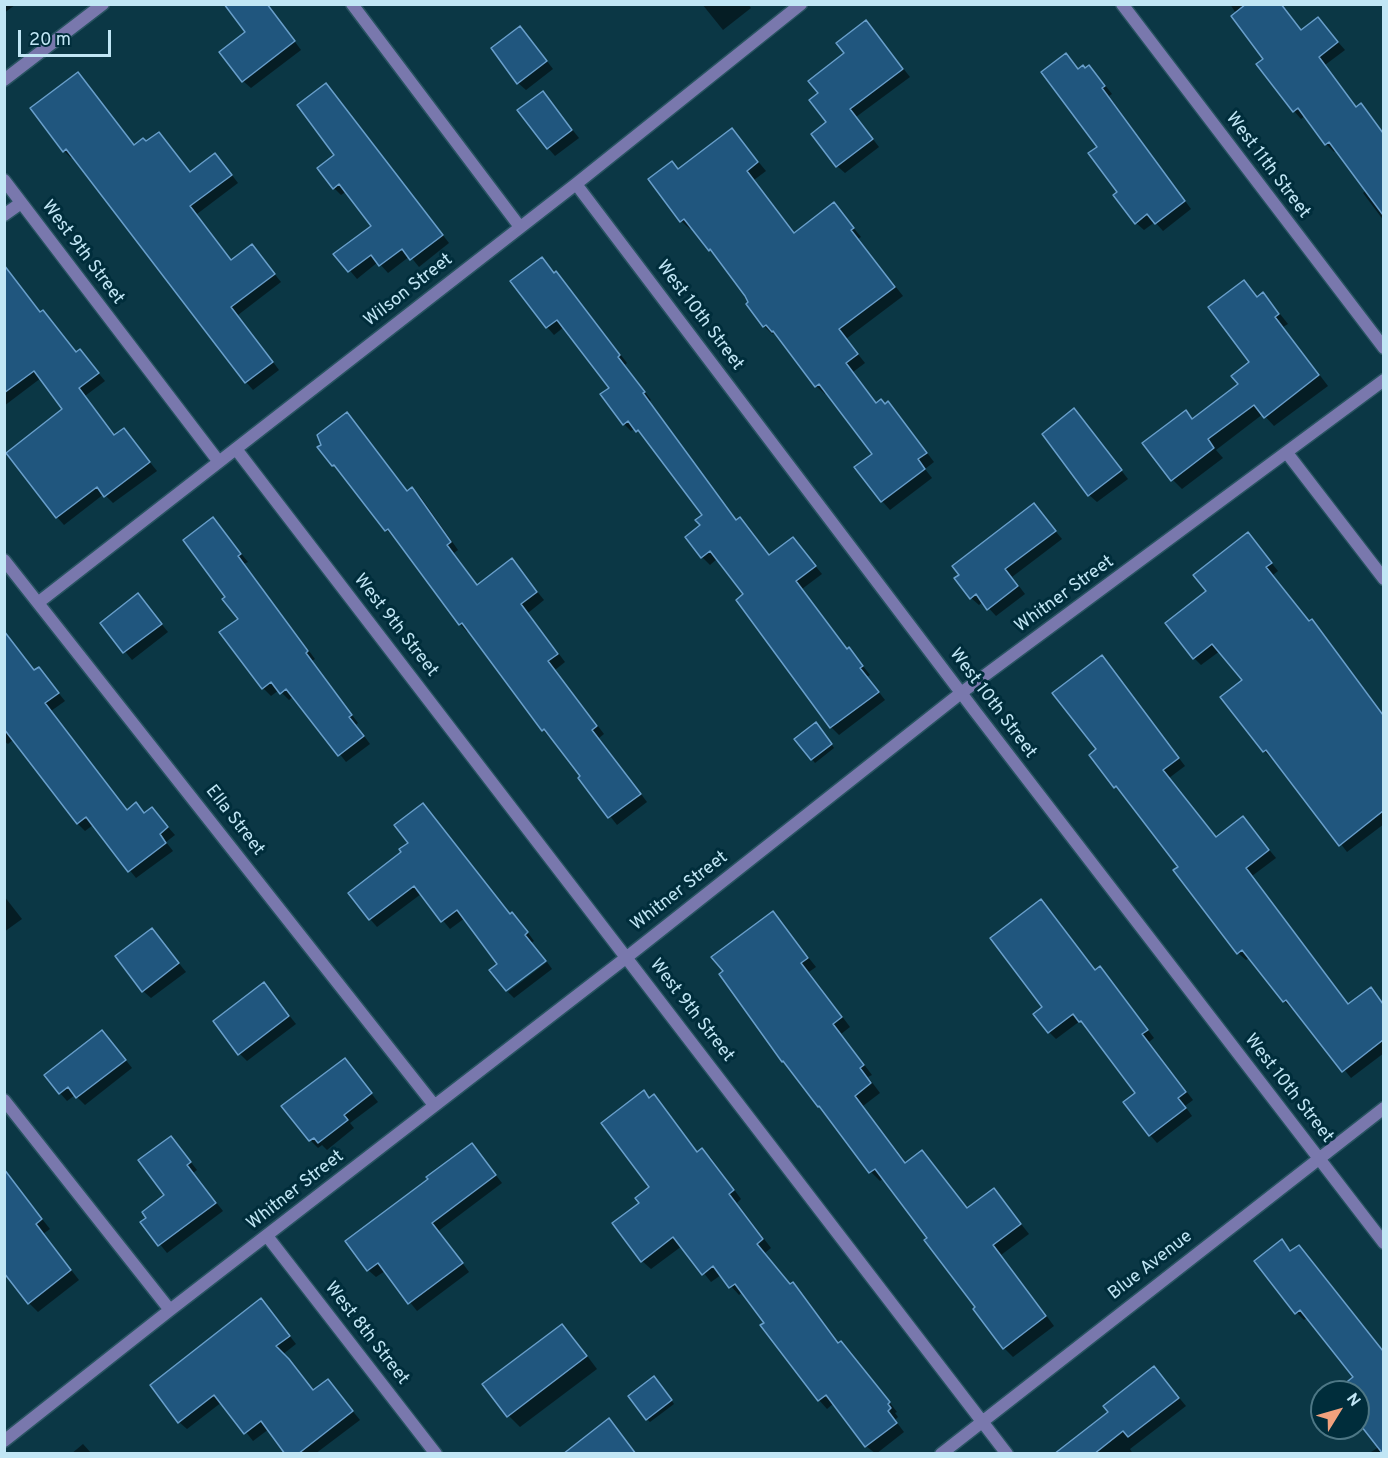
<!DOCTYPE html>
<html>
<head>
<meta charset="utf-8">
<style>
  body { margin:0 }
  #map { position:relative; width:1388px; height:1458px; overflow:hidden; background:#0b3745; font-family:Overpass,sans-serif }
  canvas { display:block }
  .frame { position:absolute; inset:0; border:6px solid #c1e6f5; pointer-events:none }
  .north { position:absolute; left:1310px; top:1380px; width:60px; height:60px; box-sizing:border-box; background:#002d3b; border:2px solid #4d7785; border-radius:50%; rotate:53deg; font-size:16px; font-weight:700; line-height:24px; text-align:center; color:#c1e6f5 }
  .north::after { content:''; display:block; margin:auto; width:21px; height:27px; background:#f1a17d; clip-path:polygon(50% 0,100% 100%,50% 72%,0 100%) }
  .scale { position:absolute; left:18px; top:30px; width:93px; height:27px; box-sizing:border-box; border:3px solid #c1e6f5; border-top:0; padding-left:8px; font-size:18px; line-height:21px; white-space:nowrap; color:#c1e6f5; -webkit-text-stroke:4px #002d3b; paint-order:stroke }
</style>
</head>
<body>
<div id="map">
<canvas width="1388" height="1458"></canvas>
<div class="frame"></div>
<div class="north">N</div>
<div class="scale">20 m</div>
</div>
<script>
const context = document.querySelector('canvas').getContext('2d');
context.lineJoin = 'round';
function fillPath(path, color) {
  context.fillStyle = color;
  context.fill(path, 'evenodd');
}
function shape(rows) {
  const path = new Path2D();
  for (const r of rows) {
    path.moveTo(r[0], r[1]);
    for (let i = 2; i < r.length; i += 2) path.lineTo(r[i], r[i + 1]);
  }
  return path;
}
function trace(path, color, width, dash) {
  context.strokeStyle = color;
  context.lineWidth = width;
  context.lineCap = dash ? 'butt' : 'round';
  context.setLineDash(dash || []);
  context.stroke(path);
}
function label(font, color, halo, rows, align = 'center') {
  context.font = font + ' Overpass,sans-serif';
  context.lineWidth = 6;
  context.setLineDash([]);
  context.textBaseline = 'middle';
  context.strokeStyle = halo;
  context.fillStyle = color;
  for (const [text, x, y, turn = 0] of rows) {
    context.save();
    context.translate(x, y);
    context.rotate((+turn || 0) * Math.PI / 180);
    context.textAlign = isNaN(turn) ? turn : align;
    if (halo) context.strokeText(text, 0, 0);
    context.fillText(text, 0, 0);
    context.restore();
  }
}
const shadow = shape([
  [4,4,15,4,15,5,4,13],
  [267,4,301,50,251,88,243,81],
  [702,4,748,4,751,8,723,30],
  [1230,4,1282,4,1302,31,1318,19,1345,50,1325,65,1357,108,1361,105,1384,133,1384,221,1363,193,1366,190,1336,150,1334,152,1326,144,1305,116,1301,119,1294,111,1265,59],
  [873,30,910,77,856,117,879,147,845,173,837,166,820,93],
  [527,35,553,69,526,90,518,83],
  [1066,55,1079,70,1089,67,1097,75,1112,94,1109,96,1191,209,1163,231,1155,222,1144,230,1136,223,1119,192,1099,147],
  [326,85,449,243,419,267,410,256,388,273,378,262,357,279,336,254,373,226,347,191,341,195,334,188,336,155],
  [543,93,579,138,555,156,548,148],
  [32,109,135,147,146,143,159,133,191,173,215,155,222,162,238,183,197,214,232,261,252,246,281,282,238,315,279,370,253,390,246,382,74,156,71,158,64,151],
  [732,130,766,171,754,180,796,234,834,204,861,237,858,239,903,296,846,339,865,363,853,372,877,404,885,405,888,403,896,412,934,462,925,469,932,478,890,510,882,501,874,454,827,392,825,394,816,386,775,333,772,334,764,326,751,302,719,259,692,227,690,229,681,221,679,170],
  [542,259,564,281,627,363,625,365,651,400,649,402,737,521,740,519,748,526,770,556,793,539,822,574,802,589,848,650,856,657,870,675,867,677,885,700,839,735,831,727,738,600,745,594,718,558,710,565,702,557,702,526,704,515,645,438,635,428,631,431,624,424,611,388,564,327,554,335,547,327],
  [10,273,41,313,43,312,51,320,77,353,80,351,105,381,85,396,116,436,124,430,157,471,113,503,104,494,64,525,57,517,64,409,41,378,4,406,4,277],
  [1244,282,1258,298,1263,294,1272,304,1288,324,1283,327,1328,386,1274,426,1263,414,1216,450,1223,458,1182,489,1173,480,1185,412,1193,420,1241,384,1251,362],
  [1074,410,1128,479,1097,502,1089,495],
  [347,414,408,492,412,489,420,496,458,550,454,553,478,586,512,560,544,600,528,613,565,662,555,670,604,734,599,738,647,802,617,825,580,778,582,776,552,736,550,738,543,730,469,630,467,632,460,624,396,537,394,538,387,530,341,472,333,465],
  [1034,505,1062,539,1012,577,1025,594,996,616,983,602,979,605,971,598],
  [213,519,248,562,244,564,315,659,312,661,358,723,356,725,370,744,346,762,294,696,289,700,279,690,271,696,263,688,221,633,240,619,227,597],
  [1248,534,1278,571,1273,575,1310,622,1319,628,1384,715,1384,824,1347,852,1274,757,1272,759,1264,751,1222,697,1244,680,1220,651,1201,665,1194,658,1208,592],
  [138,595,168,632,132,660,102,623],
  [4,631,35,671,39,669,65,701,51,711,127,811,136,804,145,814,152,809,175,835,166,842,173,851,136,878,93,825,85,831,78,824,14,739,8,744,4,741],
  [1102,657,1185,766,1169,778,1217,839,1243,818,1276,858,1252,876,1349,1005,1370,989,1384,1003,1384,1053,1351,1078,1294,1007,1292,1009,1284,1001,1250,957,1246,960,1238,953,1180,867,1091,755,1098,750],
  [819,727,834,748,815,763,796,739],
  [423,805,511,915,520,922,534,941,499,964,465,918,450,929,421,894,377,927,370,919,403,852,410,843],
  [4,896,22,919,4,932],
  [773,913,816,967,809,972,850,1027,841,1034,872,1075,868,1077,880,1093,863,1106,907,1164,922,1152,968,1209,994,1190,1029,1234,1001,1255,1054,1326,1013,1357,1004,1348,929,1238,884,1178,880,1181,871,1172,819,1106],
  [152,930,186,972,151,998,143,991],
  [547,962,552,969,514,998,508,992],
  [1096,971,1107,976,1154,1038,1149,1042,1193,1100,1185,1106,1192,1116,1157,1143,1150,1135,1137,1093,1088,1029,1080,1021,1056,1039,1049,1032],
  [264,984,296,1024,247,1061,240,1054],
  [110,1040,132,1068,85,1105,75,1095,67,1101,60,1093],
  [345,1060,378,1102,350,1123,354,1128,327,1150,322,1145,318,1148,310,1140],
  [643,1092,650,1099,654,1096,662,1105,698,1153,702,1150,711,1158,741,1199,737,1203,771,1248,765,1253,791,1285,792,1284,801,1293,840,1344,841,1343,850,1351,897,1412,895,1413,898,1417,895,1420,904,1432,876,1454,866,1446,834,1403,827,1409,819,1400,743,1292,739,1295,721,1275,711,1282,682,1246,651,1269,642,1261,641,1203,652,1188],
  [171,1137,197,1170,193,1173,223,1211,167,1253,142,1222,166,1196],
  [472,1145,502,1183,441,1229,439,1231,469,1272,417,1311,385,1271,376,1277,368,1270,430,1180],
  [8,1176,50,1229,43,1234,79,1280,38,1312,29,1303],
  [1281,1241,1292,1252,1299,1247,1307,1254,1384,1352,1384,1454,1371,1452,1379,1447,1358,1420,1358,1392,1339,1392,1355,1378,1308,1317,1304,1320,1297,1313],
  [268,1308,296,1344,282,1355,314,1391,328,1381,360,1420,315,1454,287,1454,269,1429,253,1441,222,1402,187,1429,179,1422],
  [562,1326,573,1337,597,1369,520,1427,509,1416],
  [1161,1376,1186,1406,1130,1449,1133,1454,1081,1454],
  [657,1381,674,1404,650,1422,647,1419],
  [609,1420,637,1454,565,1454],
  [83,1444,92,1454,71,1454]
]);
const building = shape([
  [224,4,267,4,295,41,242,82,219,52,245,32,224,4],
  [1246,4,1281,4,1301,30,1318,17,1338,42,1319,57,1356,107,1361,103,1383,133,1383,215,1329,142,1325,145,1298,108,1293,112,1256,64,1263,59,1231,16,1246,4],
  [866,20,903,69,850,109,873,139,836,167,811,134,826,122,809,100,818,93,808,81,844,53,836,43,866,20],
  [520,26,547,61,517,84,491,48,520,26],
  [1066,53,1078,69,1083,65,1085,68,1089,65,1105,86,1102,88,1185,201,1155,224,1147,214,1135,224,1113,195,1117,192,1088,153,1097,147,1041,72,1066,53],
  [78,72,134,145,143,138,146,141,159,132,190,172,215,153,232,175,190,206,231,260,252,244,275,274,231,307,273,362,245,383,66,149,63,152,30,108,78,72],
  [326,83,443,235,410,260,402,249,379,266,371,255,348,272,333,254,371,226,339,184,333,189,317,168,334,155,297,105,326,83],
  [543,91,572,130,547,149,517,110,543,91],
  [732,128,758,162,747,171,794,233,834,202,854,228,851,230,895,287,839,329,858,354,846,363,876,403,881,399,885,404,888,401,927,453,918,459,925,469,881,502,854,467,872,454,819,384,815,387,773,331,772,332,766,325,763,327,746,304,748,302,745,296,710,249,709,251,684,219,680,222,648,179,672,161,678,169,732,128],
  [542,257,554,273,556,271,620,355,618,357,645,392,643,393,736,520,740,517,769,555,793,537,816,566,796,581,847,649,849,647,863,666,860,668,879,692,830,728,736,600,743,594,710,551,701,558,685,537,700,525,695,520,702,515,638,430,636,432,628,421,623,425,600,394,609,388,557,320,546,328,510,281,542,257],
  [4,265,40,312,43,310,76,352,80,349,99,373,79,388,114,435,124,428,150,462,104,497,97,487,56,518,6,453,62,409,34,371,4,393,4,265],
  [1244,280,1257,297,1263,292,1279,314,1275,317,1319,375,1264,418,1254,405,1208,439,1214,448,1171,481,1142,443,1186,410,1192,419,1238,384,1231,376,1249,362,1208,307,1244,280],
  [1074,408,1122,470,1088,496,1042,434,1074,408],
  [347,412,407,491,412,487,451,542,447,545,477,585,512,558,537,592,521,604,558,654,548,661,597,726,592,730,641,794,608,818,578,778,580,776,544,729,542,731,462,623,459,625,388,529,385,531,334,465,332,466,317,447,321,445,317,435,347,412],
  [1034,503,1056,531,1005,569,1018,586,987,610,976,594,970,599,954,578,959,575,952,566,1034,503],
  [213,517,241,554,238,556,308,651,306,653,352,715,349,717,364,736,338,756,286,689,280,694,271,682,262,689,219,632,238,619,222,599,225,597,183,540,213,517],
  [1248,532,1272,563,1266,567,1309,621,1312,619,1383,715,1383,811,1339,846,1266,750,1263,752,1220,697,1242,680,1212,644,1193,659,1165,623,1206,591,1193,575,1248,532],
  [138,593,162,624,123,653,100,623,138,593],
  [4,631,34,670,39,667,59,693,45,703,127,810,136,802,144,813,152,807,168,827,160,834,166,843,128,872,86,817,77,824,4,729,4,631],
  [1102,655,1179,758,1163,770,1216,837,1243,816,1269,850,1246,868,1348,1004,1371,987,1383,1004,1383,1040,1342,1072,1286,1000,1283,1002,1242,950,1237,954,1173,870,1178,867,1116,786,1114,788,1089,755,1096,749,1052,693,1102,655],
  [816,722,832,744,811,760,794,739,816,722],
  [423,803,510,914,512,912,528,932,525,935,546,961,506,991,489,970,497,964,457,910,441,922,414,886,369,920,348,893,401,852,399,849,408,843,394,825,423,803],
  [1041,899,1095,970,1100,966,1148,1030,1142,1034,1186,1092,1178,1098,1186,1108,1149,1136,1123,1102,1135,1093,1081,1021,1079,1022,1073,1014,1048,1033,1033,1014,1042,1007,990,938,1041,899],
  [773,911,808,958,801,963,842,1017,833,1024,864,1065,860,1068,871,1083,855,1096,905,1163,922,1150,967,1208,994,1188,1021,1224,993,1245,1046,1316,1003,1349,973,1309,975,1307,924,1240,927,1238,875,1169,869,1173,819,1106,818,1107,783,1061,782,1062,719,974,723,971,711,957,773,911],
  [152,928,179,963,142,992,115,956,152,928],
  [264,982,289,1016,238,1055,213,1021,264,982],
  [102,1030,126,1060,76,1098,68,1087,59,1094,44,1075,102,1030],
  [345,1058,372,1093,344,1115,348,1120,318,1143,314,1138,309,1141,281,1106,345,1058],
  [644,1090,649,1098,654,1094,697,1152,702,1148,734,1190,729,1194,763,1239,757,1244,790,1284,793,1282,838,1343,841,1341,890,1402,888,1404,891,1408,888,1411,897,1423,865,1447,826,1395,818,1401,760,1325,764,1323,735,1284,729,1288,713,1266,702,1275,673,1237,641,1262,612,1223,639,1203,635,1198,649,1187,601,1123,644,1090],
  [171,1136,191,1162,187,1165,216,1203,158,1246,140,1222,146,1218,142,1212,164,1195,138,1160,171,1136],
  [472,1143,496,1175,432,1223,463,1263,408,1304,378,1263,367,1271,345,1241,428,1179,426,1177,472,1143],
  [4,1169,42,1219,36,1224,71,1270,28,1304,4,1273,4,1169],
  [1282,1239,1290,1251,1299,1245,1383,1351,1383,1454,1358,1422,1358,1392,1334,1392,1353,1377,1300,1310,1295,1314,1254,1261,1282,1239],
  [261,1298,290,1336,276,1346,289,1359,313,1390,328,1379,353,1411,298,1454,285,1454,261,1421,244,1434,214,1395,178,1423,150,1385,261,1298],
  [562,1324,587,1356,507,1417,482,1384,562,1324],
  [1154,1366,1179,1398,1128,1437,1123,1431,1094,1454,1054,1454,1108,1412,1103,1406,1154,1366],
  [654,1376,672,1400,646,1420,628,1396,654,1376],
  [609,1418,636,1454,563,1454,609,1418]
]);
const minor = shape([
  [352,4,520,227],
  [1122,4,1384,348],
  [4,80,103,4],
  [4,180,219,462],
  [576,184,974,710,1384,1243],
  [4,215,21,203],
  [236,449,1007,1454],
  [1287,453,1384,579],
  [4,560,434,1105],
  [39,602,576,184,801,4],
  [4,1100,170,1310],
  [267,1236,436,1454],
  [4,1441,170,1310,627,957,961,693,1384,380],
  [941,1454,1384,1108]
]);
const streetNames = [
  ["West 11th Street",1267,166,53],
  ["West 9th Street",82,253,53],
  ["Wilson Street",409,291,-38],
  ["West 10th Street",699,316,53],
  ["Whitner Street",1065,595,-36],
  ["West 9th Street",395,626,52],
  ["West 10th Street",992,704,53],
  ["Ella Street",234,821,52],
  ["Whitner Street",680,892,-38],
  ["West 9th Street",691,1011,52],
  ["West 10th Street",1288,1089,52],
  ["Whitner Street",296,1191,-38],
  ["Blue Avenue",1151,1266,-38],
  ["West 8th Street",366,1334,52]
];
fillPath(shadow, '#0007');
fillPath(building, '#20567e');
trace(building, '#689eca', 1.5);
trace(minor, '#285361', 15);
trace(minor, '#7978ad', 12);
label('18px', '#c1e6f5', '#002d3b', streetNames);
</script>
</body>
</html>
